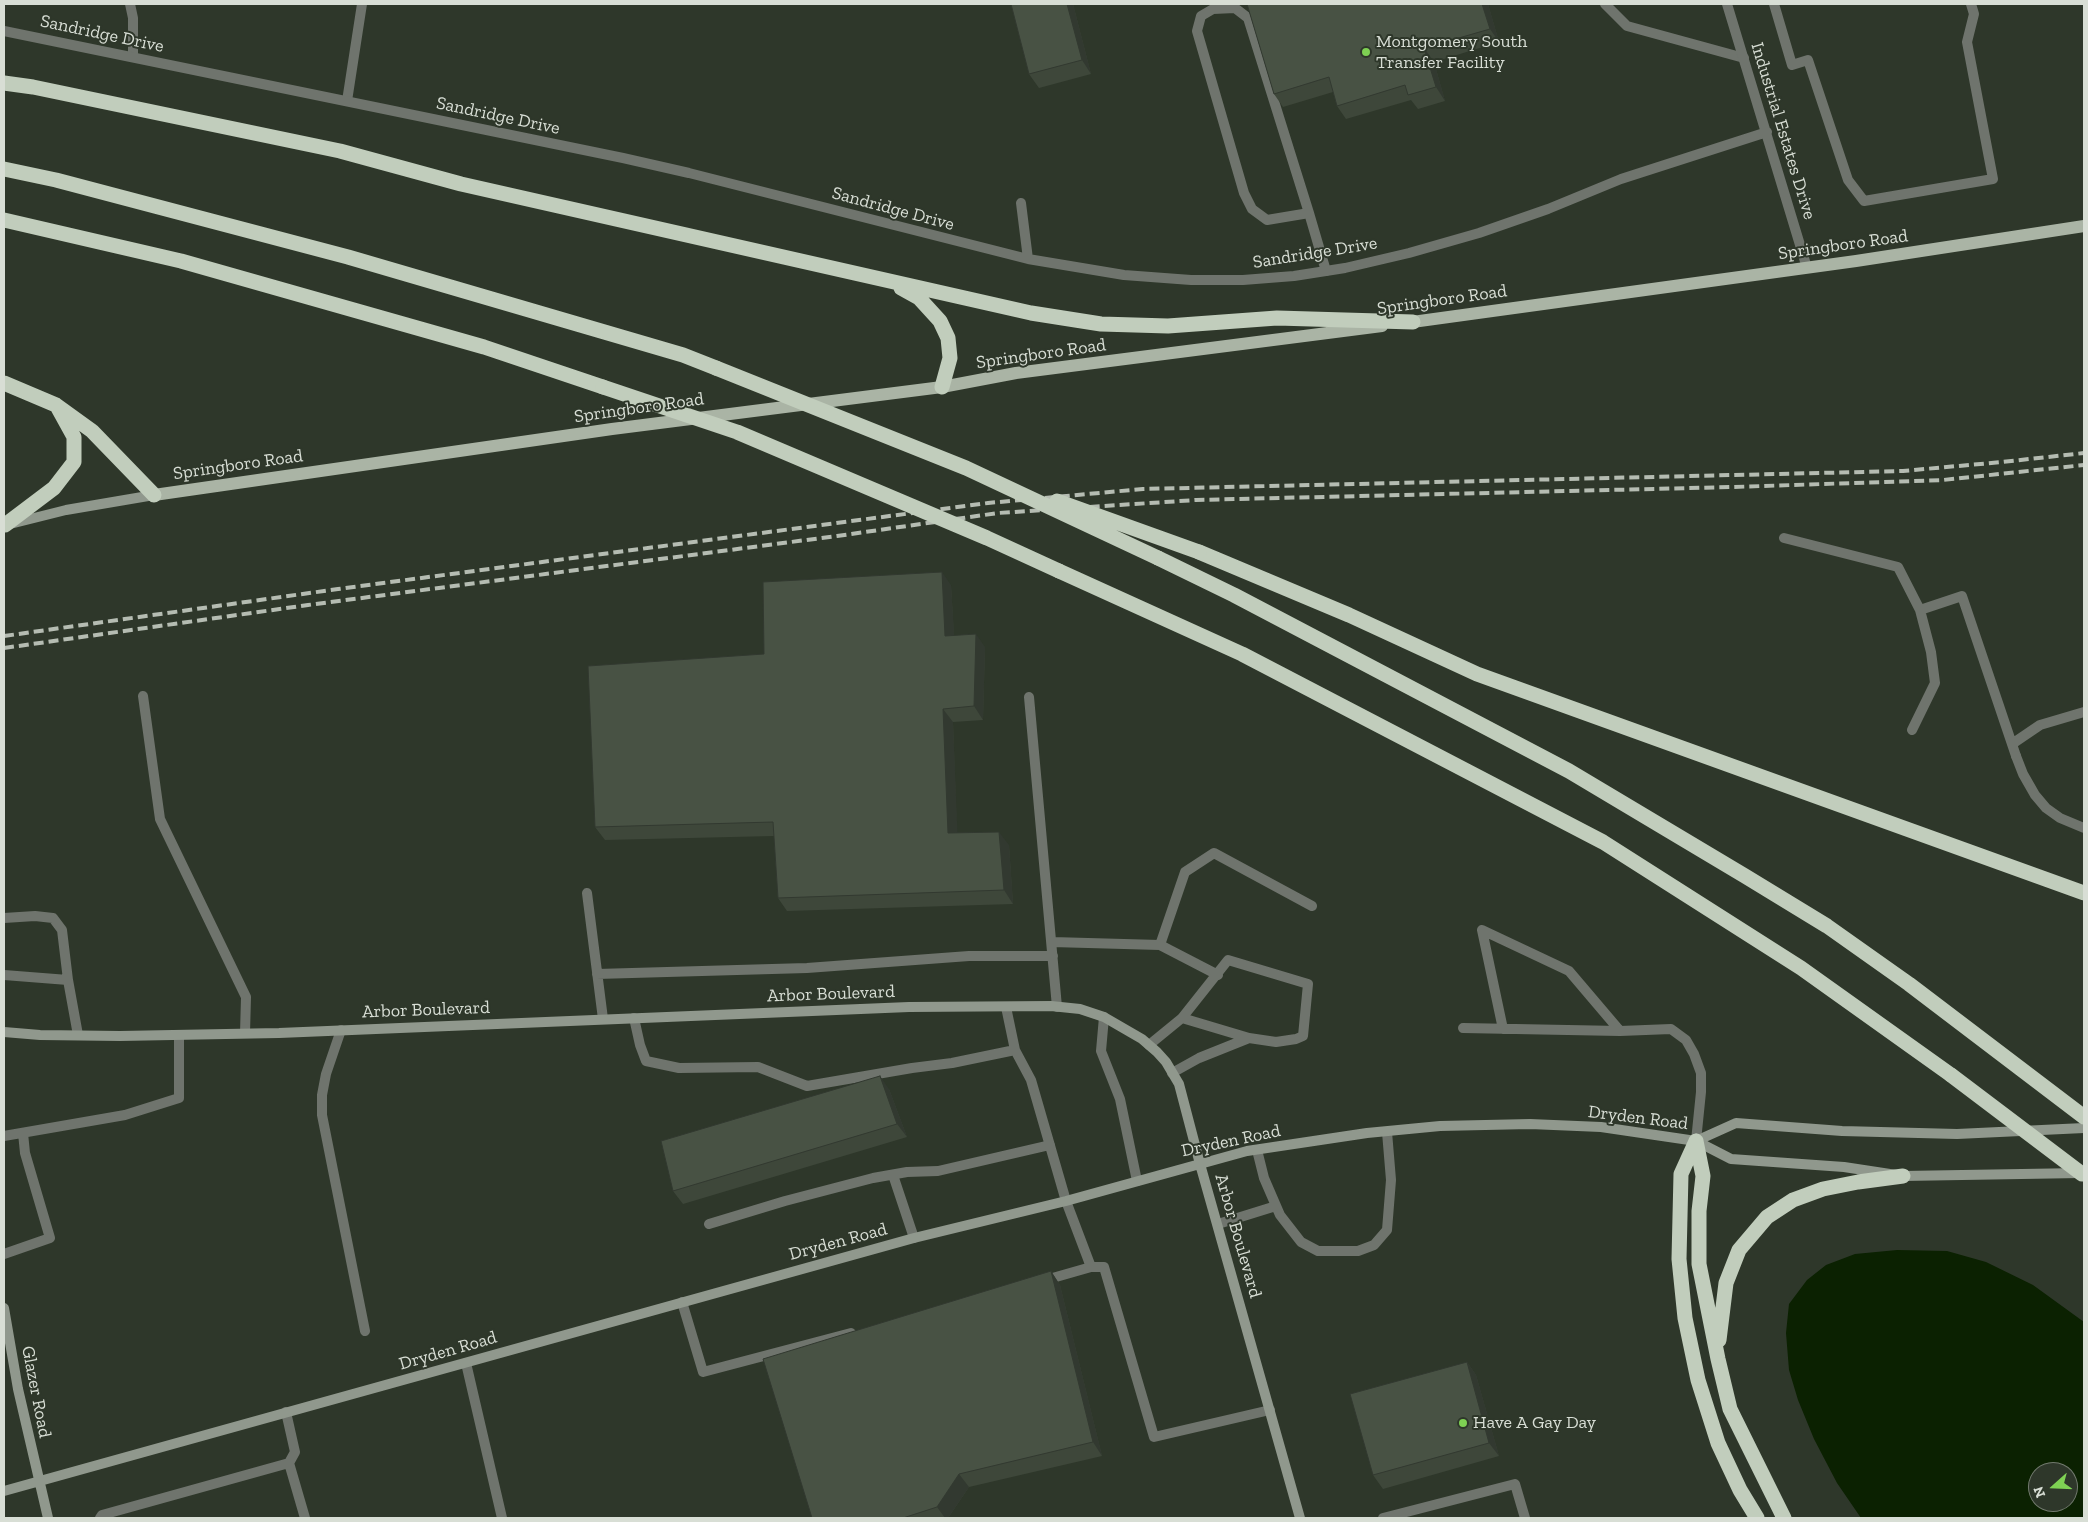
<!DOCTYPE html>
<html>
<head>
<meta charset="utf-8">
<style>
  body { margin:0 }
  #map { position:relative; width:2088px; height:1522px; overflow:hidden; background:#2e372a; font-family:"Zilla Slab",serif }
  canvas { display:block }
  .frame { position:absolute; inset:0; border:5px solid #d8ded5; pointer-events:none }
  .north { position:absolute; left:2028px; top:1462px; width:50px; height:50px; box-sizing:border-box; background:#2e372a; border:1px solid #727a6e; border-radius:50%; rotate:250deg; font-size:14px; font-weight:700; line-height:20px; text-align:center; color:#d8ded5 }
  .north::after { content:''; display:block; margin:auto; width:18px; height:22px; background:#7ed153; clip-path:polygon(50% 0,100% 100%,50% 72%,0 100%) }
</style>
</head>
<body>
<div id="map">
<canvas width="2088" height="1522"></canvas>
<div class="frame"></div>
<div class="north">N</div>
</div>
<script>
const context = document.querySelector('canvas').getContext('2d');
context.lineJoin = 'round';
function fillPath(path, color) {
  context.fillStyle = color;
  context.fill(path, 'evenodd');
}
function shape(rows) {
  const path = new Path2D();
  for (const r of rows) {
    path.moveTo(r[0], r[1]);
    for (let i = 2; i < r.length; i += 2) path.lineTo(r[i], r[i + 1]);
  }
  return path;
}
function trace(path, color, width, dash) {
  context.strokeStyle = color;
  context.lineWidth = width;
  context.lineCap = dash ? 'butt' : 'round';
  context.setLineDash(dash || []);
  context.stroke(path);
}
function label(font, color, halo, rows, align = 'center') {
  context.font = font + ' "Zilla Slab",serif';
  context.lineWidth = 4;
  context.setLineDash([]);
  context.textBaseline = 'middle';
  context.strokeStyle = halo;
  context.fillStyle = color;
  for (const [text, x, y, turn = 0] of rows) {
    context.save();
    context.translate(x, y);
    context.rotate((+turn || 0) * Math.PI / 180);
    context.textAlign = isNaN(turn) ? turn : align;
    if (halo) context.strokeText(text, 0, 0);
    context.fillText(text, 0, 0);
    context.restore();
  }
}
const water = shape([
  [1897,1250,1947,1251,1986,1262,2033,1285,2084,1322,2084,1518,1861,1518,1837,1483,1814,1439,1798,1400,1789,1370,1786,1333,1789,1304,1807,1280,1826,1265,1855,1254],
  [2038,1472,2068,1472,2068,1502,2038,1502]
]);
const lane = shape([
  [130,4,133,18,133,57],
  [1605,4,1627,26,1744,58],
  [1774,4,1792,65,1808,60,1848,180,1864,201,1993,179,1967,42,1974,14,1971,4],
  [347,101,362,4],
  [1309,213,1267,220,1252,209,1244,193,1197,31,1201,16,1213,9,1235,8,1248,18,1309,213,1326,271],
  [1784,538,1898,567,1920,610],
  [143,696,160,819,246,997,245,1033],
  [1029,697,1057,1007],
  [1912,730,1935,683,1931,652,1920,610,1962,596,2016,756],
  [2012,744,2040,725,2084,712],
  [587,893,603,1019],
  [4,918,35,916,53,918,62,930,68,980],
  [1052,942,1160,945,1218,975],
  [1160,945,1185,872,1214,853,1312,906],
  [597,974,807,968,969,956,1053,956],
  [4,975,68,980,78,1035],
  [1006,1007,1015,1050,1031,1080,1066,1201,1091,1267,1104,1267,1154,1437,1270,1410],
  [1104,1017,1101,1051,1120,1099,1137,1181],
  [634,1018,640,1045,646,1061,679,1068,758,1067,807,1086,912,1068,952,1063,1015,1050],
  [1182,1018,1249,1038],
  [1463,1028,1620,1031,1671,1029,1686,1040,1694,1054,1701,1073,1701,1092,1696,1141],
  [1503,1029,1482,930,1569,971,1620,1031],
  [341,1030,326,1074,322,1095,322,1115,365,1331],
  [1149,1045,1182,1018,1228,960,1308,984,1303,1036,1296,1039,1276,1042,1249,1038,1199,1058,1172,1073],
  [4,1136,125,1115,179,1098,179,1035],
  [1257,1150,1264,1178,1280,1215,1301,1242,1318,1251,1358,1251,1374,1245,1387,1230,1391,1180,1387,1132],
  [893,1175,914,1238],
  [709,1224,785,1201,873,1178,907,1172,938,1171,1050,1145],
  [1218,1224,1276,1206],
  [4,1254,50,1238,25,1153,23,1133],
  [1042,1281,1091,1267],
  [682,1302,703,1372,851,1333],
  [466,1363,502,1518],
  [289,1463,305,1518],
  [100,1518,102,1515,289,1463,295,1452,286,1412],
  [1383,1518,1515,1484,1525,1518]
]);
const street = shape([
  [1727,4,1807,268],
  [4,31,623,158,689,173,1028,259,1124,275,1191,280,1243,280,1294,276,1345,268,1409,253,1479,233,1548,209,1621,179,1767,132],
  [1021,203,1028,259],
  [2016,756,2023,774,2035,795,2046,808,2060,818,2084,828]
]);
const secondary = shape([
  [10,524,66,510,154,495],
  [4,1032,40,1035,120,1036,279,1033,909,1007,1051,1006,1080,1009,1104,1017,1142,1039,1157,1052,1166,1062,1179,1084,1200,1164,1300,1518],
  [1696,1141,1736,1123,1842,1131,1957,1134,2084,1128],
  [4,1308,18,1389,48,1518],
  [4,1491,914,1238,1066,1201,1247,1151,1367,1133,1440,1126,1530,1124,1601,1127,1696,1141,1731,1159,1844,1167,1903,1176,2081,1173]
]);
const primary = shape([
  [1405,323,1856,261,2084,226],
  [154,495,612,429,942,387,1016,373,1382,326]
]);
const highway = shape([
  [4,83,33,87,340,151,461,184,1031,313,1101,324,1168,326,1277,318,1413,322],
  [4,169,56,180,348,257,683,355,716,368],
  [4,220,181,261,484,347,603,387],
  [901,288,919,298,940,321,948,338,950,358,942,387],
  [4,383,56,405,92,431,154,495],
  [5,525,54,488,74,462,74,437,58,408],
  [1199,552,1349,615,1477,674,2084,893],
  [1158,558,1234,595,1569,771,1745,876,1827,926,1909,984,2084,1117],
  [1059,571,1242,654,1603,842,1801,968,1951,1075],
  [1696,1141,1681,1174,1679,1259,1685,1318,1698,1380,1718,1443,1740,1490,1757,1518],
  [1696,1141,1703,1176,1699,1211,1699,1264,1718,1359,1730,1409,1784,1518],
  [1719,1340,1726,1283,1739,1250,1767,1217,1793,1200,1823,1189,1858,1182,1903,1176]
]);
const rail = shape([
  [4,636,338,589,988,503,1143,489,1903,471,2002,462,2084,453],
  [4,648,308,605,837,536,998,513,1196,500,1733,487,1943,480,2084,465]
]);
const highwayBridge = shape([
  [716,368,966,468,1158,558],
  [603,387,737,432,987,538,1059,571],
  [1057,501,1199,552],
  [1951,1075,2082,1174]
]);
const wall = shape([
  [1011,4,1073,4,1091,74,1039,88,1029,74],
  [1247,4,1488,4,1499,42,1434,62,1445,101,1418,109,1411,100,1346,119,1337,106,1333,92,1283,107,1274,94],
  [951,585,954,636,985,647,983,720,953,722,957,833,1009,845,1013,904,787,911,778,898,774,836,605,840,595,827,764,654],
  [889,1089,907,1137,683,1204,673,1191],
  [1051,1271,1060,1285,1102,1456,969,1487,948,1518,812,1518],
  [1467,1362,1476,1375,1499,1456,1383,1489,1373,1475]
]);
const shadedWall = shape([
  [1067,4,1073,4,1091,74,1082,60],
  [1482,4,1488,4,1499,42,1490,29],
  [1424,48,1434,62,1445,101,1436,87],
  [942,572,951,585,955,650,945,636],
  [976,634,985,647,983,720,974,706],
  [943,709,953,722,958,846,948,833],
  [999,832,1009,845,1013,904,1004,890],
  [880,1076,889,1089,907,1137,897,1124],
  [1051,1271,1060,1285,1102,1456,1093,1442],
  [1467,1362,1476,1375,1499,1456,1489,1443],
  [959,1474,969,1487,948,1518,945,1518,937,1507]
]);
const building = shape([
  [1011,4,1067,4,1082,60,1029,74,1011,4],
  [1247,4,1482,4,1490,29,1424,48,1436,87,1408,95,1405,85,1337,106,1329,77,1274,94,1247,4],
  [942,572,945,636,976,634,974,706,943,709,948,833,999,832,1004,890,778,898,773,822,595,827,588,666,764,654,763,582,942,572],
  [880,1076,897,1124,673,1191,661,1141,880,1076],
  [1051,1271,1093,1442,959,1474,937,1507,903,1518,812,1518,763,1359,1051,1271],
  [1467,1362,1489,1443,1373,1475,1350,1394,1467,1362]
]);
const markers = [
  [1366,52,5,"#7ed153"],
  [1463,1423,5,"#7ed153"]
];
const streetNames = [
  ["Sandridge Drive",102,34,12],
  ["Sandridge Drive",498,116,12],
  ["Industrial Estates Drive",1783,131,73],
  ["Sandridge Drive",893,209,15],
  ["Springboro Road",1843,245,-8],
  ["Sandridge Drive",1315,253,-9],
  ["Springboro Road",1442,300,-8],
  ["Springboro Road",1041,354,-8],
  ["Springboro Road",639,408,-8],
  ["Springboro Road",238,465,-8],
  ["Arbor Boulevard",831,994,-2],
  ["Arbor Boulevard",426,1010,-2],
  ["Dryden Road",1638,1118,7],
  ["Dryden Road",1231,1141,-12],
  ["Arbor Boulevard",1238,1236,74],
  ["Dryden Road",838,1242,-15],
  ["Dryden Road",448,1351,-16],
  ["Glazer Road",36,1392,79]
];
const poiNames = [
  ["Montgomery South",1376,42],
  ["Transfer Facility",1376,63],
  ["Have A Gay Day",1473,1423]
];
fillPath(water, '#0b2101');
trace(lane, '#6f746d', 10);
trace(street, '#6f746d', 10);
trace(secondary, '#90988d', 10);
trace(primary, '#aab4a5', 12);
trace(highway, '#c1cdbc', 15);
trace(rail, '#b5bcb2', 4, [10, 5]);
trace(highwayBridge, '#c1cdbc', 15);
fillPath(wall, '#3e473a');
fillPath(shadedWall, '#323930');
fillPath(building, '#485244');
trace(building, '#323930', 1);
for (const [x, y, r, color] of markers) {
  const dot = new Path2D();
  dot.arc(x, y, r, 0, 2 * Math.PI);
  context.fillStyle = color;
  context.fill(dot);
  trace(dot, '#2e372a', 2);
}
label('18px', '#d8ded5', '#2e372a', streetNames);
label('18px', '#d8ded5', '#2e372a', poiNames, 'left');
</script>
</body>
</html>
